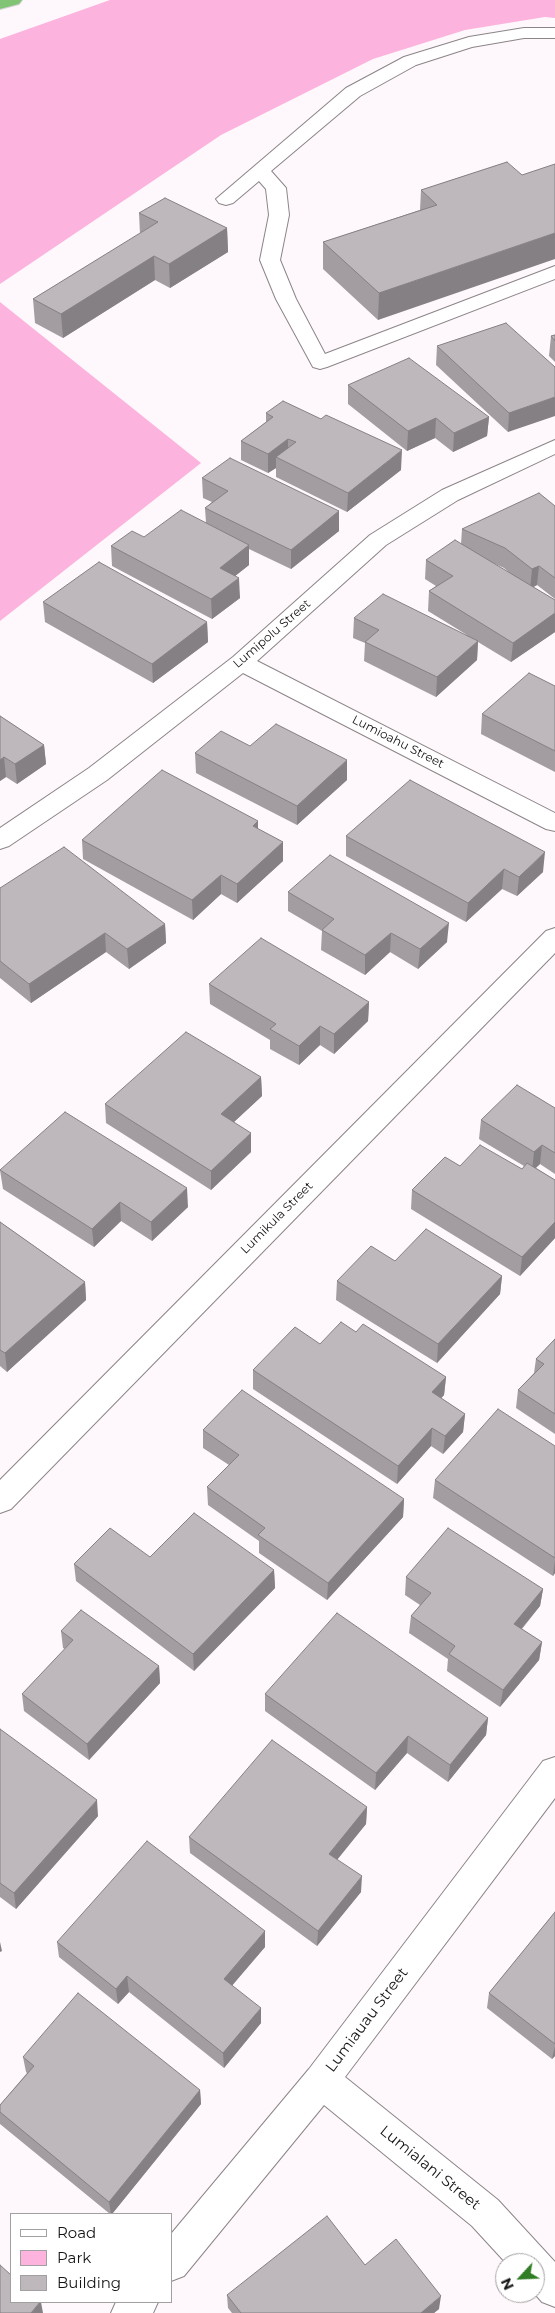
<!DOCTYPE html>
<html>
<head>
<meta charset="utf-8">
<style>
  body { margin:0 }
  #map { position:relative; width:555px; height:2313px; overflow:hidden; background:#fef7fb; font-family:Montserrat,sans-serif }
  canvas { display:block }
  .legend { position:absolute; left:10px; top:2213px; width:162px; height:90px; box-sizing:border-box; background:#fff; border:1px solid #a2a1a1; margin:0; padding:6px 9px; list-style:none; font-size:15px; color:#161415 }
  .legend li { display:flex; align-items:center; gap:10px; height:25px }
  .legend b { width:25px; border:1px solid #a2a1a1 }
  .north { position:absolute; left:495px; top:2253px; width:50px; height:50px; box-sizing:border-box; background:#fff; border:1px solid #a2a1a1; border-radius:50%; rotate:245deg; font-size:14px; font-weight:700; line-height:20px; text-align:center; color:#161415 }
  .north::after { content:''; display:block; margin:auto; width:18px; height:22px; background:#317d25; clip-path:polygon(50% 0,100% 100%,50% 72%,0 100%) }
</style>
</head>
<body>
<div id="map">
<canvas width="555" height="2313"></canvas>
<ul class="legend">
<li><b style="height:6px;background:#fff"></b>Road</li>
<li><b style="height:14px;background:#fcb3dd"></b>Park</li>
<li><b style="height:14px;background:#beb7bb"></b>Building</li>
</ul>
<div class="north">N</div>
</div>
<script>
const context = document.querySelector('canvas').getContext('2d');
context.lineJoin = 'round';
function fillPath(path, color) {
  context.fillStyle = color;
  context.fill(path, 'evenodd');
}
function shape(rows) {
  const path = new Path2D();
  for (const r of rows) {
    path.moveTo(r[0], r[1]);
    for (let i = 2; i < r.length; i += 2) path.lineTo(r[i], r[i + 1]);
  }
  return path;
}
function trace(path, color, width, dash) {
  context.strokeStyle = color;
  context.lineWidth = width;
  context.lineCap = dash ? 'butt' : 'round';
  context.setLineDash(dash || []);
  context.stroke(path);
}
function label(font, color, halo, rows, align = 'center') {
  context.font = font + ' Montserrat,sans-serif';
  context.lineWidth = 4.5;
  context.setLineDash([]);
  context.textBaseline = 'middle';
  context.strokeStyle = halo;
  context.fillStyle = color;
  for (const [text, x, y, turn = 0] of rows) {
    context.save();
    context.translate(x, y);
    context.rotate((+turn || 0) * Math.PI / 180);
    context.textAlign = isNaN(turn) ? turn : align;
    if (halo) context.strokeText(text, 0, 0);
    context.fillText(text, 0, 0);
    context.restore();
  }
}
const green = shape([
  [110,0,555,0,555,18,545,17,465,30,373,59,221,135,0,284,0,39],
  [0,302,201,463,0,621]
]);
const minor = shape([
  [524,28,555,28,555,38,524,38,472,47,416,65,360,96,271,171,286,188,289,215,280,260,296,299,325,354,555,266,555,279,327,367,320,369,313,367,276,299,260,260,269,215,266,189,259,181,233,203,226,205,219,203,216,199,346,88,404,57,469,37,524,28],
  [555,440,555,454,458,500,386,545,257,661,555,813,555,831,546,829,243,673,107,780,9,846,0,849,0,828,89,768,233,657,370,535,442,490,555,440],
  [555,928,555,953,11,1509,0,1513,0,1480,546,931,555,928],
  [555,1757,555,1798,345,2077,498,2200,555,2262,555,2307,542,2302,534,2293,535,2263,506,2263,472,2226,324,2105,184,2276,171,2281,171,2234,309,2069,543,1761,555,1757],
  [116,2302,158,2302,153,2313,111,2313,116,2302]
]);
const highway = shape([
  [0,0,22,0,19,4,0,9,0,0]
]);
const wall = shape([
  [507,162,378,320,323,269,323,242,420,210,421,190],
  [139,213,227,228,228,252,170,288,155,280,63,338,35,323,33,299,140,234],
  [555,335,555,362,549,356,551,336],
  [437,346,555,367,508,432,436,365],
  [348,385,489,417,487,436,453,452,435,438,407,451,348,404],
  [266,413,401,470,347,512,276,477,276,468,268,473,241,460,241,441,266,422],
  [202,478,339,511,339,531,291,569,249,549,249,565,235,576,240,598,212,619,112,566,111,546,144,537,206,523,205,508,212,502,203,498],
  [555,506,555,599,537,585,533,587,555,600,555,632,511,662,478,642,477,660,436,697,364,661,365,643,353,638,354,618,467,635,428,611,429,591,436,586,425,579,426,560,461,544,462,529],
  [491,562,504,568,512,575],
  [43,602,207,622,208,642,153,683,45,622],
  [555,686,555,772,481,734,482,714],
  [0,716,44,745,46,764,17,784,6,777,0,781],
  [250,746,347,780,297,825,196,773,195,753],
  [258,821,258,829,283,842,283,861,237,903,221,894,193,920,83,859,82,840],
  [346,836,543,872,517,896,502,889,466,922,346,856],
  [0,888,165,924,166,943,129,969,106,952,31,1003,0,978],
  [288,892,447,942,418,969,390,952,365,975,321,950,322,931,288,911],
  [209,984,369,1002,368,1021,334,1054,320,1045,299,1065,270,1049,270,1040,210,1004],
  [261,1077,262,1096,234,1122,251,1152,211,1190,106,1123,105,1104],
  [555,1108,555,1174,540,1164,536,1168,555,1180,555,1238,520,1276,411,1209,412,1190,460,1166,522,1169,524,1166,479,1139,481,1120],
  [0,1170,188,1207,152,1241,121,1221,94,1247,3,1189],
  [0,1222,85,1282,86,1300,7,1372,0,1366],
  [395,1261,502,1276,500,1294,437,1363,336,1300,337,1281],
  [356,1332,446,1377,444,1395,441,1398,465,1414,463,1432,443,1454,431,1446,397,1484,253,1389,253,1370,320,1344],
  [555,1339,555,1434,516,1408,518,1390,534,1373,536,1359],
  [203,1430,404,1499,403,1517,327,1600,259,1553,259,1541,208,1505,207,1487,229,1465,203,1448],
  [555,1446,555,1573,553,1576,433,1498,435,1480],
  [150,1557,274,1570,275,1588,194,1671,76,1581,74,1564],
  [406,1577,543,1589,540,1606,522,1629,542,1642,539,1660,500,1707,447,1671,448,1659,409,1633,411,1616,420,1605,405,1595],
  [61,1631,159,1666,160,1683,89,1760,24,1711,22,1694,65,1649,63,1648],
  [265,1694,488,1718,486,1735,448,1782,407,1753,375,1790,265,1711],
  [0,1729,98,1816,16,1909,0,1897],
  [367,1807,366,1824,337,1859,361,1892,317,1946,190,1853,189,1837],
  [555,1912,555,2056,552,2059,487,2008,489,1993],
  [57,1942,265,1947,232,1985,261,2023,224,2068,129,1992,118,2004,59,1957],
  [23,2057,200,2090,201,2104,112,2214,110,2214,0,2124,0,2105,27,2073,26,2072],
  [365,2265,439,2309,434,2313,232,2313,228,2308,227,2295]
]);
const shadedWall = shape([
  [227,228,228,252,170,288,169,264],
  [555,233,555,259,378,320,379,293],
  [154,256,155,280,63,338,61,314],
  [555,397,555,416,508,432,509,413],
  [489,417,487,436,453,452,454,433],
  [436,418,435,438,407,451,408,431],
  [288,439,288,458,276,457,276,468,268,473,268,454],
  [402,450,401,470,347,512,348,493],
  [339,511,339,531,291,569,291,550],
  [249,545,249,565,220,588,220,568],
  [539,566,537,585,530,589,532,569],
  [239,578,240,598,212,619,211,599],
  [555,613,555,632,511,662,513,643],
  [207,622,208,642,153,683,152,664],
  [478,641,477,660,436,697,437,677],
  [44,745,46,764,17,784,15,764],
  [4,757,6,777,0,781,0,760],
  [347,760,347,780,297,825,297,806],
  [258,821,258,841,253,826],
  [283,842,283,861,237,903,237,884],
  [545,852,543,872,517,896,519,877],
  [504,869,502,889,466,922,468,903],
  [221,875,221,894,193,920,192,900],
  [449,923,447,942,418,969,420,949],
  [165,924,166,943,129,969,127,949],
  [105,933,106,952,31,1003,29,984],
  [391,933,390,952,365,975,365,955],
  [369,1002,368,1021,334,1054,334,1034],
  [320,1026,320,1045,299,1065,299,1046],
  [261,1077,262,1096,222,1133,221,1114],
  [251,1133,251,1152,211,1190,211,1171],
  [542,1145,540,1164,532,1171,534,1152],
  [187,1188,188,1207,152,1241,151,1222],
  [120,1202,121,1221,94,1247,92,1229],
  [555,1222,555,1238,520,1276,522,1257],
  [502,1276,500,1294,437,1363,438,1344],
  [85,1282,86,1300,7,1372,5,1353],
  [446,1377,444,1395,430,1411,432,1392],
  [465,1414,463,1432,443,1454,445,1436],
  [432,1428,431,1446,397,1484,398,1466],
  [404,1499,403,1517,327,1600,328,1583],
  [555,1559,555,1573,553,1576],
  [274,1570,275,1588,194,1671,193,1654],
  [543,1589,540,1606,511,1641,514,1624],
  [542,1642,539,1660,500,1707,503,1690],
  [159,1666,160,1683,89,1760,87,1744],
  [488,1718,486,1735,448,1782,450,1765],
  [408,1736,407,1753,375,1790,376,1773],
  [97,1800,98,1816,16,1909,14,1893],
  [367,1807,366,1824,329,1870,329,1854],
  [362,1876,361,1892,317,1946,318,1931],
  [265,1931,265,1947,225,1994,224,1979],
  [0,1942,2,1951,0,1952],
  [127,1976,129,1992,118,2004,116,1989],
  [261,2008,261,2023,224,2068,223,2053],
  [555,2046,555,2056,552,2059],
  [200,2090,201,2104,112,2214,111,2214,109,2202],
  [441,2296,439,2309,434,2313,421,2313],
  [40,2302,41,2302,43,2313,31,2313]
]);
const building = shape([
  [507,162,522,175,555,164,555,233,379,293,323,242,437,205,421,190,507,162],
  [165,198,227,228,169,264,154,256,61,314,33,299,158,222,139,213,165,198],
  [506,323,555,367,555,397,509,413,437,346,506,323],
  [555,335,555,341,551,336,555,335],
  [409,358,489,417,454,433,436,418,408,431,348,385,409,358],
  [283,401,321,419,326,415,402,450,348,493,276,457,296,442,288,439,268,454,241,441,273,417,266,413,283,401],
  [230,458,339,511,291,550,205,508,228,491,202,478,230,458],
  [539,493,555,506,555,578,539,566,532,569,505,548,462,529,539,493],
  [181,510,249,545,220,568,239,578,211,599,111,546,132,531,144,537,181,510],
  [455,540,555,600,555,613,513,643,429,591,453,576,426,560,455,540],
  [99,562,207,622,152,664,43,602,99,562],
  [383,594,478,641,437,677,365,642,379,630,354,618,383,594],
  [529,673,555,686,555,751,482,714,529,673],
  [0,716,44,745,15,764,4,757,0,760,0,716],
  [276,724,347,760,297,806,195,753,221,731,250,746,276,724],
  [162,770,258,821,253,826,283,842,237,884,221,875,192,900,82,840,162,770],
  [410,780,545,852,519,877,504,869,468,903,346,836,410,780],
  [64,847,165,924,127,949,105,933,29,984,0,961,0,888,64,847],
  [330,855,449,923,420,949,391,933,365,955,322,930,334,919,288,892,330,855],
  [261,938,369,1002,334,1034,320,1026,299,1046,270,1029,276,1024,209,984,261,938],
  [186,1032,261,1077,221,1114,251,1133,211,1171,105,1104,186,1032],
  [517,1085,555,1108,555,1153,542,1145,534,1152,481,1120,517,1085],
  [65,1112,187,1188,151,1222,120,1202,92,1229,0,1170,65,1112],
  [480,1145,522,1169,527,1163,555,1180,555,1222,522,1257,412,1190,445,1157,460,1166,480,1145],
  [0,1222,85,1282,5,1353,0,1350,0,1222],
  [426,1229,502,1276,438,1344,337,1281,371,1246,395,1261,426,1229],
  [341,1322,356,1332,363,1324,446,1377,432,1392,465,1414,445,1436,432,1428,398,1466,253,1370,295,1327,320,1344,341,1322],
  [555,1339,555,1414,518,1390,544,1364,536,1359,555,1339],
  [242,1390,404,1499,328,1583,258,1535,265,1528,207,1487,239,1455,203,1430,242,1390],
  [498,1409,555,1446,555,1558,435,1480,498,1409],
  [194,1513,274,1570,193,1654,74,1564,110,1528,150,1557,194,1513],
  [448,1528,543,1589,514,1624,542,1642,503,1690,449,1654,455,1646,411,1616,431,1593,406,1577,448,1528],
  [81,1610,159,1666,87,1744,22,1694,73,1640,61,1631,81,1610],
  [337,1613,488,1718,450,1765,408,1736,376,1773,265,1694,337,1613],
  [0,1729,97,1800,14,1893,0,1883,0,1729],
  [272,1740,367,1807,329,1854,362,1876,318,1931,189,1837,272,1740],
  [147,1841,265,1931,224,1979,261,2008,223,2053,127,1976,116,1989,57,1942,147,1841],
  [555,1912,555,2044,489,1993,555,1912],
  [78,1993,200,2090,109,2202,0,2112,0,2105,34,2066,23,2057,78,1993],
  [327,2216,365,2265,396,2239,441,2296,421,2313,241,2313,227,2295,327,2216],
  [0,2265,11,2275,11,2302,40,2302,31,2313,0,2313,0,2265]
]);
const streetNames = [
  ["Lumipolu Street",272,634,-41],
  ["Lumioahu Street",398,742,27],
  ["Lumikula Street",277,1218,-45]
];
const nearStreetnames = [
  ["Lumiauau Street",367,2020,-53],
  ["Lumialani Street",430,2168,39]
];
fillPath(green, '#fcb3dd');
trace(minor, '#8c8588', 2);
trace(highway, '#d5d5d5', 2);
fillPath(minor, '#fff');
fillPath(highway, '#81c476');
fillPath(wall, '#a39da1');
fillPath(shadedWall, '#858083');
fillPath(building, '#beb7bb');
trace(building, '#858083', 1);
label('12px', '#161415', '#fff', streetNames);
label('15px', '#161415', '#fff', nearStreetnames);
</script>
</body>
</html>
